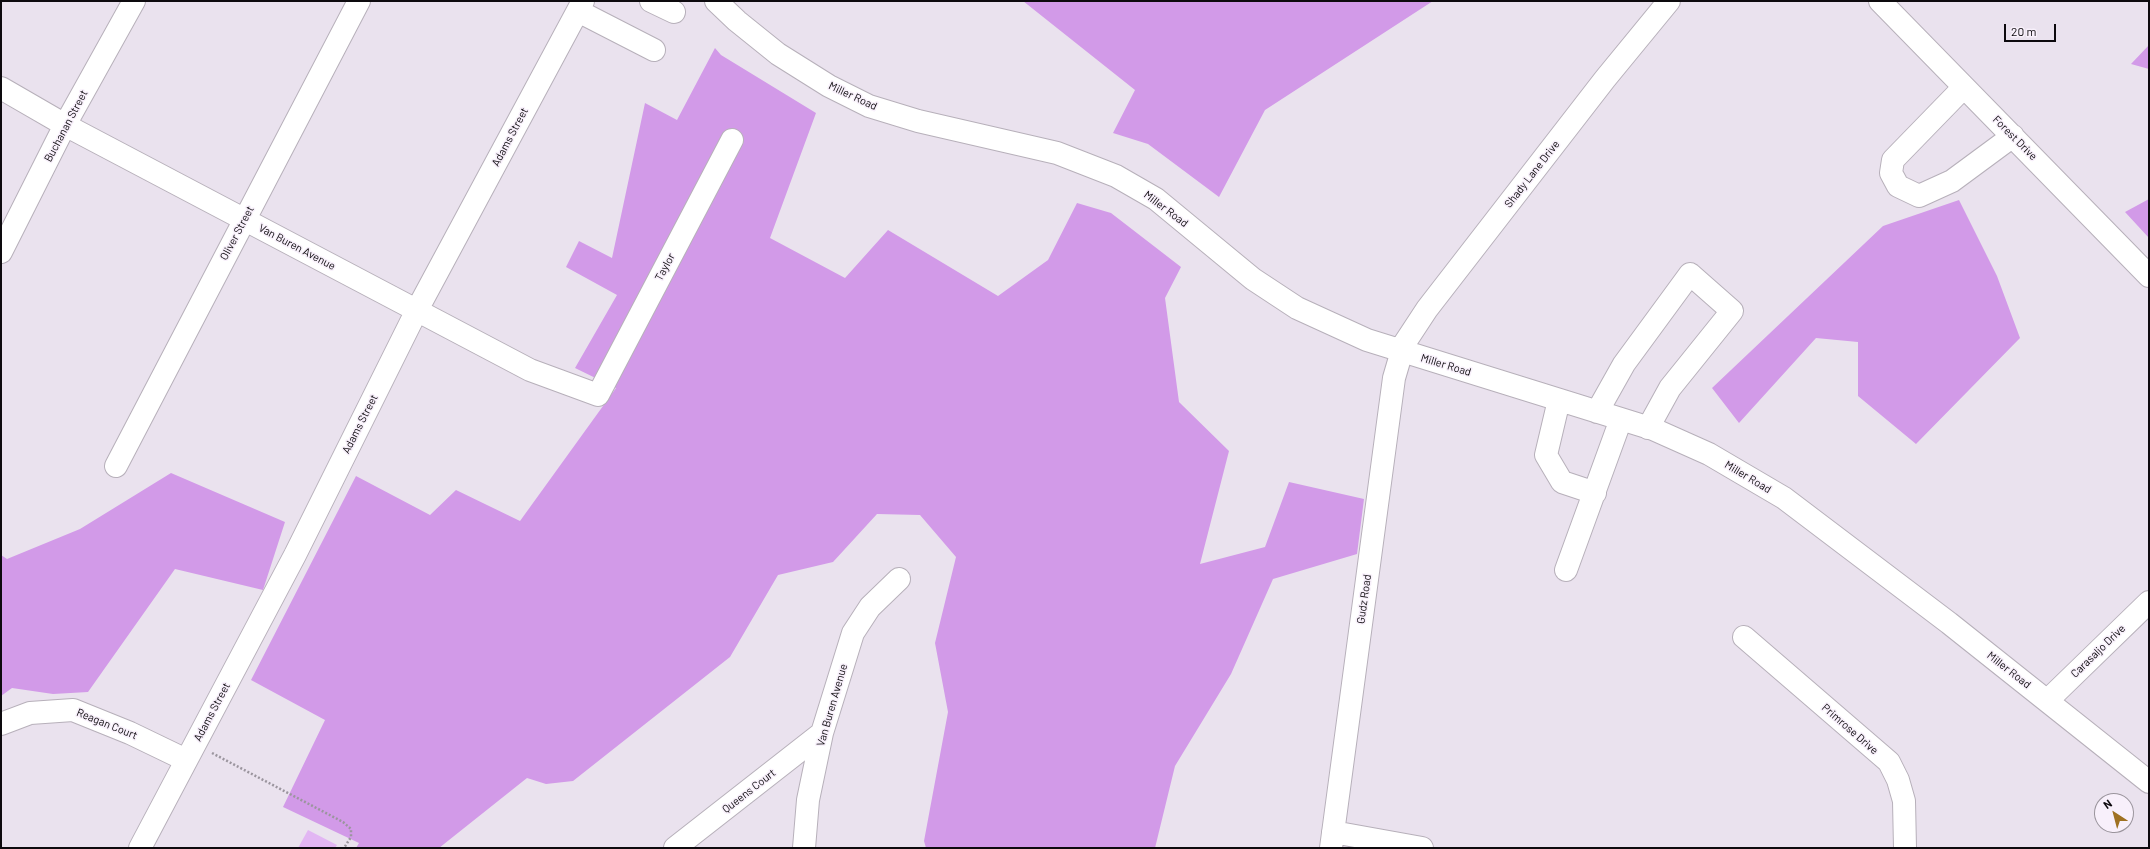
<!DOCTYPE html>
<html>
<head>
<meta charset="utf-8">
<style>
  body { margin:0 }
  #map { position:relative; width:2150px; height:849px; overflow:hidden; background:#eae2ee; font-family:Barlow,sans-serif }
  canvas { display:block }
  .frame { position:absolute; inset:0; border:2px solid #0d0a0e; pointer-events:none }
  .north { position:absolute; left:2094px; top:793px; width:40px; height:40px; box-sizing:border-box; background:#f8f0fb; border:1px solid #9a949c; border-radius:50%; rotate:324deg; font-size:11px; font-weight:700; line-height:16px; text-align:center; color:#0d0a0e }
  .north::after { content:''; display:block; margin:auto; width:14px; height:18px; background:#9f7122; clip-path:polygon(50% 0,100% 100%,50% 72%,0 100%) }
  .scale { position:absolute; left:2004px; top:24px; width:52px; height:18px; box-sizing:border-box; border:2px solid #0d0a0e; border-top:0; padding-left:5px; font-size:12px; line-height:14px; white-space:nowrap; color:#0d0a0e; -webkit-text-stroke:3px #f8f0fb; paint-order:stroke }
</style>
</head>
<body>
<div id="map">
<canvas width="2150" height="849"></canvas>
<div class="frame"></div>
<div class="north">N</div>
<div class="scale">20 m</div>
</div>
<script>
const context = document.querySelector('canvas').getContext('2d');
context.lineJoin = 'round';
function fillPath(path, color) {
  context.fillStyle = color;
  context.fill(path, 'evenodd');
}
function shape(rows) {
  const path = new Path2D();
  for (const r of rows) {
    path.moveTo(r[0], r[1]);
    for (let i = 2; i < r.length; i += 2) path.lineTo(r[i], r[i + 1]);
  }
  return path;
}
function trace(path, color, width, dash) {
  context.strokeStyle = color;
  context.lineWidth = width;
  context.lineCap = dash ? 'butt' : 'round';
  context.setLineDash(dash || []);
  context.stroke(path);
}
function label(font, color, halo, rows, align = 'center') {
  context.font = font + ' Barlow,sans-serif';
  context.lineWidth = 3;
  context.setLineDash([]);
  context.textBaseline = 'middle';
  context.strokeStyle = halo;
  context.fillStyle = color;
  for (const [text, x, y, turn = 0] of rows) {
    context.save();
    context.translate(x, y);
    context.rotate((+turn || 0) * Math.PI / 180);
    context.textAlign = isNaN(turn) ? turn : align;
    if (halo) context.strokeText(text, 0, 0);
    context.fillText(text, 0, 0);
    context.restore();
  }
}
const green = shape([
  [308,830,337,845,335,848,298,848]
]);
const forest = shape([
  [1023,1,1433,1,1265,110,1219,197,1148,144,1113,133,1135,90],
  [2149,45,2149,69,2131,64],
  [715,48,721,55,816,113,770,238,845,278,888,230,998,296,1048,260,1077,203,1111,213,1181,267,1165,298,1179,402,1229,451,1200,564,1265,547,1289,482,1364,499,1357,554,1273,579,1231,674,1175,766,1155,848,926,848,924,841,948,712,935,643,956,557,920,515,877,514,833,562,778,575,730,657,573,781,546,784,527,778,439,848,356,848,359,843,283,807,325,720,251,680,356,476,430,515,456,490,520,521,616,388,575,368,617,295,566,267,579,241,612,258,645,103,677,120],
  [2149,199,2149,238,2125,212],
  [1959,200,1997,276,2020,338,1916,444,1858,396,1858,342,1816,338,1739,423,1712,388,1883,226],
  [171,473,285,522,263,590,175,569,88,692,53,694,12,688,1,696,1,555,7,559,80,529]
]);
const path = shape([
  [212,753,343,822,351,829,351,837,344,848]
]);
const minor = shape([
  [651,1,674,12],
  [716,1,737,21,778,54,829,86,869,106,918,121,1057,153,1116,176,1156,199,1253,279,1297,308,1367,340,1653,429,1709,454,1784,498,1949,623,2149,782],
  [1880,1,2149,276],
  [578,11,654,50],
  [1964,87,1893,160,1891,173,1898,186,1919,196,1952,181,2013,136],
  [1,88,65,125,530,370,598,395,732,140],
  [1,252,65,125,134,1],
  [1559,400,1546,455,1562,482,1595,493],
  [1597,412,1624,364,1690,274,1732,311,1670,388,1648,428],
  [116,466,359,1],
  [1566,570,1621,419],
  [1744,637,1889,762,1898,780,1904,801,1905,848],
  [2048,700,2149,602],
  [1,724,30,713,73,710,130,733,186,760],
  [1333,832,1422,848],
  [140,848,295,555,417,310,583,1],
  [675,848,822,733],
  [804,848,808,800,822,733,853,633,870,607,899,579],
  [1331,848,1394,378,1404,344,1427,309,1605,79,1669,1]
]);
const streetNames = [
  ["Miller Road",853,96,25],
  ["Buchanan Street",66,126,-62],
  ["Adams Street",510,137,-62],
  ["Forest Drive",2015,138,45],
  ["Shady Lane Drive",1532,174,-52],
  ["Miller Road",1166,209,37],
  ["Oliver Street",237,233,-62],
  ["Van Buren Avenue",297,247,28],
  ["Taylor",665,267,-62],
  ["Miller Road",1446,365,17],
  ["Adams Street",360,424,-63],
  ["Miller Road",1748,477,31],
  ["Gudz Road",1364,599,-82],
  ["Carasaljo Drive",2098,651,-44],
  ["Miller Road",2009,670,38],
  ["Van Buren Avenue",832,705,-74],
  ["Adams Street",212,712,-62],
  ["Reagan Court",107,724,22],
  ["Primrose Drive",1850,729,41],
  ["Queens Court",749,791,-38]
];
fillPath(green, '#e2b6f3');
fillPath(forest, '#d29ae8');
trace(minor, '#b7b0ba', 24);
trace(path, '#9b959e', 2.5, [2, 2]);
trace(minor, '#fff', 22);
label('11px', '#0d0a0e', '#f8f0fb', streetNames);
</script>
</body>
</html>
